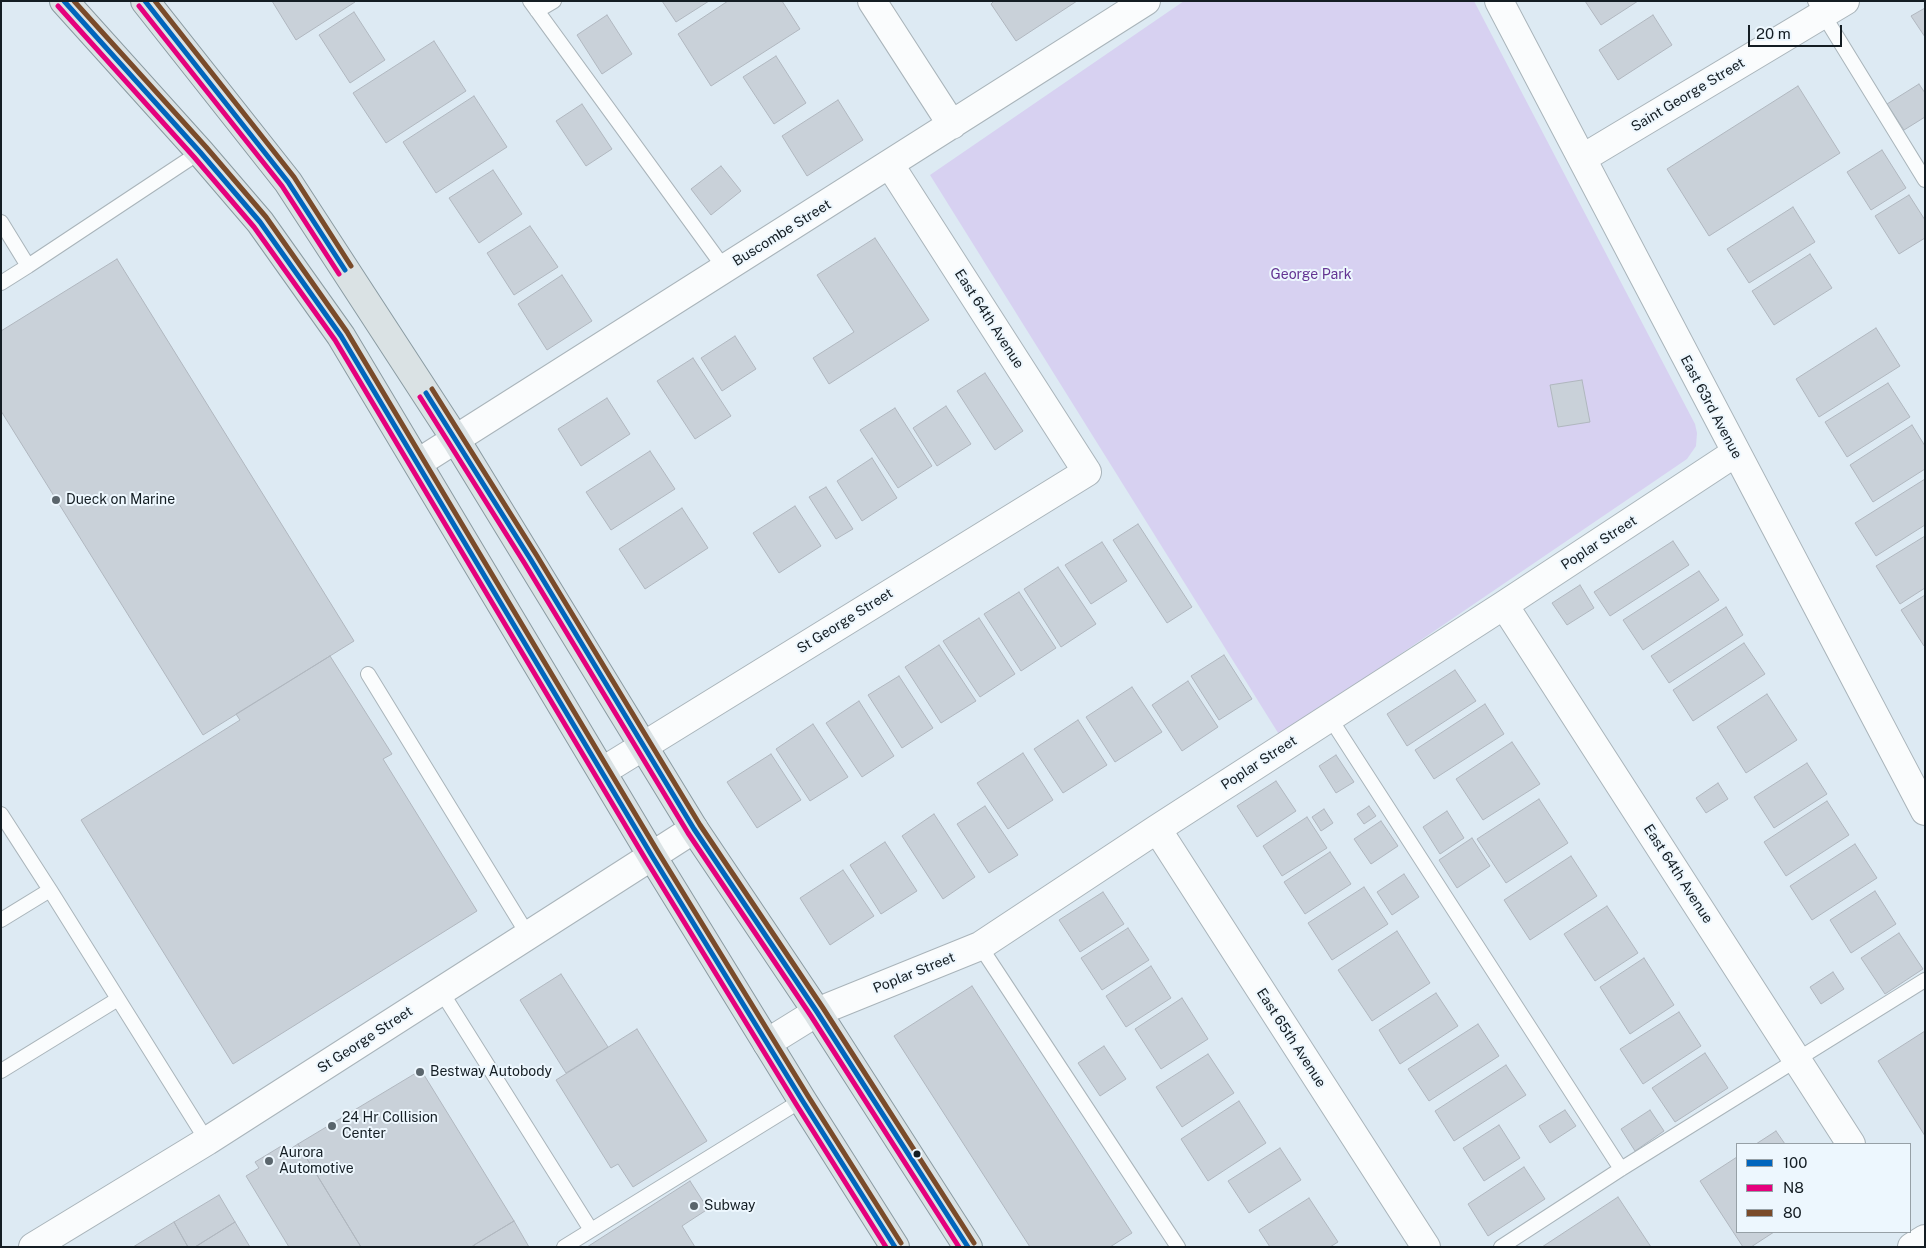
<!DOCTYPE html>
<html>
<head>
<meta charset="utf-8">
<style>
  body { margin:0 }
  #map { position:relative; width:1926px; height:1248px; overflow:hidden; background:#ddeaf3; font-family:"Public Sans",sans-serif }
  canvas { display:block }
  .frame { position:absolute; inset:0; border:2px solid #141d23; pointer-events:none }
  .legend { position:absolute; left:1736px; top:1143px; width:175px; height:90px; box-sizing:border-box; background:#edf7fe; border:1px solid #96a0a6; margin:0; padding:6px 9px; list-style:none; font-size:15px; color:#141d23 }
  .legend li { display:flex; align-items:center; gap:10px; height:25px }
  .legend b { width:25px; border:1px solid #96a0a6 }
  .scale { position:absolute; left:1748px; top:25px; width:94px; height:22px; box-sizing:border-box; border:2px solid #141d23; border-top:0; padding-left:6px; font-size:15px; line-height:18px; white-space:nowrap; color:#141d23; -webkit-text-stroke:4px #edf7fe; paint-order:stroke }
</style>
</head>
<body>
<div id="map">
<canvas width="1926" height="1248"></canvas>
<div class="frame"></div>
<ul class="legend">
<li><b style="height:6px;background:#0065bd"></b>100</li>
<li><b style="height:6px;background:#e5007d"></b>N8</li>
<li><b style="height:6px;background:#7a4b2a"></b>80</li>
</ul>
<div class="scale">20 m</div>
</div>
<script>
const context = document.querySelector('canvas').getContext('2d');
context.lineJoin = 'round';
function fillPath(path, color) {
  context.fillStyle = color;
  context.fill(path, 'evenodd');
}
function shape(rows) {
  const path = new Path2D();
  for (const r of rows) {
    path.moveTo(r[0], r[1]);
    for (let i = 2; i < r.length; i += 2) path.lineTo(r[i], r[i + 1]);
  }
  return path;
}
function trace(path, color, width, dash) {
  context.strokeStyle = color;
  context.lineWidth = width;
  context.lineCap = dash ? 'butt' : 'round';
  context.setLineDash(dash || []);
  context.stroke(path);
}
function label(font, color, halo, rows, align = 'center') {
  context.font = font + ' "Public Sans",sans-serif';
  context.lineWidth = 4;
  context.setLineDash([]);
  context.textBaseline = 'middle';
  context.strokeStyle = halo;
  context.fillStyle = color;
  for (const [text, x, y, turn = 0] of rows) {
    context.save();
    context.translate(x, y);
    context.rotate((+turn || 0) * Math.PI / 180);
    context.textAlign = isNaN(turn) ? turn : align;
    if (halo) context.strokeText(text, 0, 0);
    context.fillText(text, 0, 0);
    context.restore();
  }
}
const green = shape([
  [1184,1,1474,1,1695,424,1697,433,1696,446,1687,459,1280,736,930,175]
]);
const building = shape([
  [272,1,354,1,355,2,296,40,272,1],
  [662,1,709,1,676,22,662,1],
  [728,1,782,1,800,29,711,86,678,34,728,1],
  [994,1,1077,1,1016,41,991,4,994,1],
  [1585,1,1638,1,1601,25,1585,1],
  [1925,8,1925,37,1911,16,1925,8],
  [354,12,385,60,350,83,319,35,354,12],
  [607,15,632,54,602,74,577,35,607,15],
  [1653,15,1672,45,1618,80,1599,50,1653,15],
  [434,41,466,91,386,143,353,93,434,41],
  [776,56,806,103,774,124,743,77,776,56],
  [1919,84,1925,93,1925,117,1904,130,1887,104,1919,84],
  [1798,86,1840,153,1709,236,1667,169,1798,86],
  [474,96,507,147,436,193,403,142,474,96],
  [838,100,863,140,807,176,782,136,838,100],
  [582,104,612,149,586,166,556,121,582,104],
  [1882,150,1906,188,1871,210,1847,172,1882,150],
  [721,166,741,191,711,215,691,189,721,166],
  [493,170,522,214,479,243,449,198,493,170],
  [1909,195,1925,220,1925,238,1899,254,1875,216,1909,195],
  [1793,207,1815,242,1749,283,1727,249,1793,207],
  [530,226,558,267,514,295,487,253,530,226],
  [875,238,929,320,829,384,813,358,854,332,817,275,875,238],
  [1810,254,1832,288,1774,325,1752,291,1810,254],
  [117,259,354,641,203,735,1,411,1,331,117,259],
  [562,275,592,321,547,350,518,304,562,275],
  [1876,328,1900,366,1819,417,1796,379,1876,328],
  [735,336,756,369,722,391,701,358,735,336],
  [693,358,731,416,695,439,657,381,693,358],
  [985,373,1023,431,995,450,957,391,985,373],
  [1582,380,1590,422,1558,427,1550,385,1582,380],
  [1888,383,1910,417,1847,457,1825,422,1888,383],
  [607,398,630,434,581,466,558,429,607,398],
  [946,406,971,444,937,466,913,428,946,406],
  [895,408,932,466,898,488,860,430,895,408],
  [1912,425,1925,446,1925,469,1873,502,1850,465,1912,425],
  [650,451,675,489,611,530,586,492,650,451],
  [872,458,897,498,862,521,837,481,872,458],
  [1925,479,1925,525,1876,556,1855,523,1925,479],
  [826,487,853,529,836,539,809,497,826,487],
  [795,506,821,546,779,573,753,533,795,506],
  [682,508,708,548,645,589,619,549,682,508],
  [1138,524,1192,607,1167,623,1113,540,1138,524],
  [1925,536,1925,588,1900,604,1876,566,1925,536],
  [1673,541,1689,565,1610,616,1594,592,1673,541],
  [1102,542,1127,581,1091,604,1065,565,1102,542],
  [1058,567,1096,624,1061,647,1024,589,1058,567],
  [1699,571,1719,600,1643,650,1623,620,1699,571],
  [1580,585,1594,608,1567,625,1552,603,1580,585],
  [1019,592,1056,648,1021,671,984,614,1019,592],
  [1925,595,1925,646,1924,646,1901,610,1925,595],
  [1726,607,1743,635,1669,683,1651,656,1726,607],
  [979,618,1015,674,980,697,943,641,979,618],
  [1744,643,1765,674,1693,721,1673,690,1744,643],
  [939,645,976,701,941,723,905,667,939,645],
  [1224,655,1252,699,1219,720,1191,676,1224,655],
  [330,656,392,754,383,759,477,911,233,1064,81,820,240,720,236,714,330,656],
  [1455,670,1476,701,1407,746,1387,714,1455,670],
  [899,676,933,728,902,748,868,695,899,676],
  [1188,681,1218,727,1182,751,1152,705,1188,681],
  [1132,687,1162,732,1115,762,1086,717,1132,687],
  [1767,694,1797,740,1746,773,1717,727,1767,694],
  [859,701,894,756,862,777,826,723,859,701],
  [1485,704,1504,734,1434,779,1415,750,1485,704],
  [1078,720,1107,765,1063,793,1034,749,1078,720],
  [813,724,848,777,810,801,776,749,813,724],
  [1512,742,1540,784,1483,820,1456,779,1512,742],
  [1023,753,1053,800,1008,829,977,783,1023,753],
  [771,754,801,800,757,828,727,782,771,754],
  [1336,755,1354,782,1336,793,1319,766,1336,755],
  [1807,763,1827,794,1774,828,1754,797,1807,763],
  [1276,781,1296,811,1257,837,1237,806,1276,781],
  [1718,783,1728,799,1706,813,1696,798,1718,783],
  [1539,799,1568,843,1506,883,1477,839,1539,799],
  [1827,801,1849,835,1786,876,1764,842,1827,801],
  [985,806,1018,855,989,873,957,824,985,806],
  [1369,806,1376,816,1364,824,1357,814,1369,806],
  [1324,809,1333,823,1321,831,1312,817,1324,809],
  [1447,811,1464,838,1440,854,1423,827,1447,811],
  [934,814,975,877,943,899,902,836,934,814],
  [1307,817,1327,848,1282,876,1263,846,1307,817],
  [1381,821,1398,846,1371,864,1354,839,1381,821],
  [1472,838,1490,866,1457,888,1439,860,1472,838],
  [885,842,917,891,881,914,850,865,885,842],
  [1855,844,1877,878,1812,920,1790,886,1855,844],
  [1330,852,1351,884,1305,914,1284,882,1330,852],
  [1571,856,1597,896,1530,940,1504,900,1571,856],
  [843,870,874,916,830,945,800,898,843,870],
  [1404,874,1419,897,1392,915,1377,892,1404,874],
  [1364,887,1388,924,1332,960,1308,923,1364,887],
  [1875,891,1896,924,1851,953,1830,920,1875,891],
  [1103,892,1124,924,1080,952,1059,920,1103,892],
  [1607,906,1638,953,1595,981,1564,934,1607,906],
  [1128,928,1149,960,1102,990,1081,958,1128,928],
  [1397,931,1430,983,1372,1021,1338,970,1397,931],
  [1899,933,1923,969,1885,994,1861,958,1899,933],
  [1644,958,1674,1005,1630,1034,1600,987,1644,958],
  [1151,966,1171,998,1126,1027,1106,996,1151,966],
  [1833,972,1844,989,1821,1004,1810,987,1833,972],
  [561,974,608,1047,566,1073,520,1000,561,974],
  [972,986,1132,1233,1110,1247,1030,1247,894,1036,972,986],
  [1436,993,1458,1026,1400,1064,1379,1030,1436,993],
  [1182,998,1208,1039,1161,1069,1135,1029,1182,998],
  [1679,1012,1701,1046,1643,1084,1620,1049,1679,1012],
  [1478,1024,1499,1056,1429,1101,1408,1069,1478,1024],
  [637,1029,707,1141,633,1187,618,1164,611,1168,556,1080,637,1029],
  [1925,1031,1925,1136,1878,1061,1925,1031],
  [1104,1046,1126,1079,1100,1096,1078,1063,1104,1046],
  [1705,1053,1728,1088,1675,1122,1652,1088,1705,1053],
  [1208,1054,1234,1093,1182,1127,1156,1087,1208,1054],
  [1506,1065,1526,1095,1454,1141,1435,1111,1506,1065],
  [421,1070,514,1221,471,1247,361,1247,298,1144,421,1070],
  [1239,1101,1266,1143,1208,1181,1181,1139,1239,1101],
  [1565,1110,1576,1126,1550,1143,1539,1126,1565,1110],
  [1650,1110,1664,1131,1635,1151,1621,1129,1650,1110],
  [1499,1125,1520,1158,1484,1181,1463,1148,1499,1125],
  [1776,1131,1785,1144,1756,1144,1776,1131],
  [298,1144,361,1247,289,1247,246,1176,259,1168,255,1162,283,1145,287,1151,298,1144],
  [1280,1148,1301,1180,1249,1213,1228,1181,1280,1148],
  [1737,1157,1737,1232,1774,1232,1751,1247,1743,1247,1700,1181,1737,1157],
  [1524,1167,1545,1199,1488,1236,1468,1204,1524,1167],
  [690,1181,708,1209,682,1226,695,1247,587,1247,690,1181],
  [219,1195,235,1222,195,1247,188,1247,174,1222,219,1195],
  [1618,1197,1651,1247,1542,1247,1618,1197],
  [1309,1198,1338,1242,1330,1247,1270,1247,1259,1230,1309,1198],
  [514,1221,529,1247,475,1247,474,1245,514,1221],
  [174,1222,188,1247,133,1247,174,1222],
  [235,1222,250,1247,195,1247,235,1222]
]);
const service = shape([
  [530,1,725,269],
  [1815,1,1925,180],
  [537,11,554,1],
  [1,222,28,266,200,152],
  [1,283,28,266],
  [368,674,528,935],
  [1330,718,1621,1169],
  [1,814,50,890,1,920],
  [50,890,207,1141],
  [980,946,1178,1247],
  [441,991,591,1230],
  [1,1071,118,999],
  [564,1247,802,1100],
  [1501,1247,1621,1169,1925,980]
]);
const minor = shape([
  [872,1,952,125],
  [1499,1,1925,811],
  [1583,158,1845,1],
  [418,463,1146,1],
  [1504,605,1851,1144],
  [603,771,1087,472,890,165],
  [1157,829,1426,1247],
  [767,1043,817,1012,980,946,1157,829,1504,605,1735,453],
  [33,1247,207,1141,694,829]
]);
const tertiary = shape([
  [1912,1247,1925,1239]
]);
const primary = shape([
  [64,1,200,152,260,222,341,336,652,856,802,1100,895,1247],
  [145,1,288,182,456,440,694,829,817,1012,968,1247]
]);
const bus1 = shape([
  [64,1,200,152,260,222,341,336,652,856,802,1100,895,1247],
  [145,1,288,182,345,270],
  [426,393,531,560,694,829,817,1012,968,1247]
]);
const bus2 = shape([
  [58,6,194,157,254,227,335,340,646,860,796,1104,886,1247],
  [139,6,282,186,339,274],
  [420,397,525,564,688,833,811,1016,959,1247]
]);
const bus3 = shape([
  [74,1,206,147,266,217,347,332,658,852,808,1096,901,1243],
  [155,1,294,177,351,266],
  [432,389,537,556,700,825,823,1008,974,1243]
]);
const markers = [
  [56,500,5,"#5a656c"],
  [420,1072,5,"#5a656c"],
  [332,1126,5,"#5a656c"],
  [917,1154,4.5,"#141d23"],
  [269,1161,5,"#5a656c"],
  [694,1206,5,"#5a656c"]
];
const streetNames = [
  ["Saint George Street",1688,95,-31],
  ["Buscombe Street",782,233,-32],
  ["East 64th Avenue",989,319,57],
  ["East 63rd Avenue",1711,407,62],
  ["Poplar Street",1599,543,-33],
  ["St George Street",845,621,-32],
  ["Poplar Street",1259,763,-33],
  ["East 64th Avenue",1678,874,57],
  ["Poplar Street",914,973,-22],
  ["East 65th Avenue",1291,1038,57],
  ["St George Street",365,1040,-33]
];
const parkNames = [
  ["George Park",1311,275]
];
const poiNames = [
  ["Dueck on Marine",66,500],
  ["Bestway Autobody",430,1072],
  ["24 Hr Collision",342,1118],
  ["Center",342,1134],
  ["Aurora",279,1153],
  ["Automotive",279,1169],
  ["Subway",704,1206]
];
fillPath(green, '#d7d1f1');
fillPath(building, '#c9d1d9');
trace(building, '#b0b7bf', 1);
trace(service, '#a9b4ba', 16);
trace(minor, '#a9b4ba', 30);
trace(tertiary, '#a9b4ba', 30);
trace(primary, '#8a9ba2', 30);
trace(service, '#fafcfd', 14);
trace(minor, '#fafcfd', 28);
trace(tertiary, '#fafcfd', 28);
trace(primary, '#dae2e4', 28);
trace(bus1, '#0065bd', 5);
trace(bus2, '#e5007d', 5);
trace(bus3, '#7a4b2a', 5);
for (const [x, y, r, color] of markers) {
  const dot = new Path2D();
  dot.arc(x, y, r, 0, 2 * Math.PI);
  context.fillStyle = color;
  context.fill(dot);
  trace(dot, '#edf7fe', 2);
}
label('14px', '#141d23', '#edf7fe', streetNames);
label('14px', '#643593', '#edf7fe', parkNames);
label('14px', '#141d23', '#edf7fe', poiNames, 'left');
</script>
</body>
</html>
